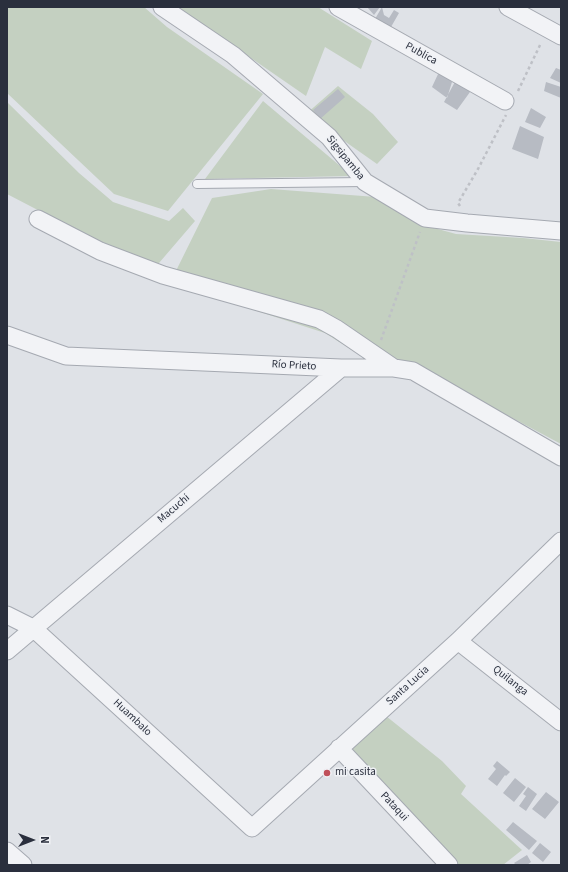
<!DOCTYPE html>
<html>
<head>
<meta charset="utf-8">
<style>
  body { margin:0 }
  #map { position:relative; width:568px; height:872px; overflow:hidden; background:#dfe2e7; font-family:"Source Sans 3",sans-serif }
  canvas { display:block }
  .frame { position:absolute; inset:0; border:8px solid #2a2f3d; pointer-events:none }
  .north { position:absolute; left:12px; top:820px; width:40px; height:40px; -webkit-text-stroke:3px #eff1f5; paint-order:stroke; rotate:90deg; font-size:11px; font-weight:700; line-height:16px; text-align:center; color:#2a2f3d }
  .north::after { content:''; display:block; margin:auto; width:14px; height:18px; background:#2a2f3d; clip-path:polygon(50% 0,100% 100%,50% 72%,0 100%) }
</style>
</head>
<body>
<div id="map">
<canvas width="568" height="872"></canvas>
<div class="frame"></div>
<div class="north">N</div>
</div>
<script>
const context = document.querySelector('canvas').getContext('2d');
context.lineJoin = 'round';
function fillPath(path, color) {
  context.fillStyle = color;
  context.fill(path, 'evenodd');
}
function shape(rows) {
  const path = new Path2D();
  for (const r of rows) {
    path.moveTo(r[0], r[1]);
    for (let i = 2; i < r.length; i += 2) path.lineTo(r[i], r[i + 1]);
  }
  return path;
}
function trace(path, color, width, dash) {
  context.strokeStyle = color;
  context.lineWidth = width;
  context.lineCap = dash ? 'butt' : 'round';
  context.setLineDash(dash || []);
  context.stroke(path);
}
function label(font, color, halo, rows, align = 'center') {
  context.font = font + ' "Source Sans 3",sans-serif';
  context.lineWidth = 3;
  context.setLineDash([]);
  context.textBaseline = 'middle';
  context.strokeStyle = halo;
  context.fillStyle = color;
  for (const [text, x, y, turn = 0] of rows) {
    context.save();
    context.translate(x, y);
    context.rotate((+turn || 0) * Math.PI / 180);
    context.textAlign = isNaN(turn) ? turn : align;
    if (halo) context.strokeText(text, 0, 0);
    context.fillText(text, 0, 0);
    context.restore();
  }
}
const green = shape([
  [7,7,144,7,167,27,263,94,168,211,114,194,7,93],
  [177,7,318,7,372,41,361,69,325,47,306,96],
  [338,86,373,114,398,142,377,164,306,114],
  [263,101,352,176,205,179],
  [7,102,79,173,113,202,169,221,183,208,195,221,153,270,7,194],
  [271,189,376,197,416,223,456,234,523,238,561,242,561,444,415,366,355,352,325,333,170,283,212,198],
  [386,716,442,761,466,786,461,794,522,850,503,865,454,865,346,750]
]);
const building = shape([
  [367,7,380,7,374,15],
  [382,7,384,15,389,18,394,10,399,13,391,27,375,19],
  [556,68,561,70,561,83,550,78],
  [439,72,452,82,447,98,432,87],
  [456,80,470,92,457,110,444,102],
  [546,82,561,87,561,98,544,91],
  [338,89,345,97,320,119,313,110],
  [531,108,546,117,540,128,525,122],
  [520,126,544,137,538,159,512,149],
  [497,761,510,772,506,776,505,775,497,786,488,779,496,769,493,766],
  [515,778,526,787,514,802,503,793],
  [528,787,537,794,526,811,519,806,526,796,523,794],
  [546,792,559,802,545,819,532,809],
  [513,822,537,841,529,850,506,830],
  [540,843,551,852,543,862,532,853],
  [527,855,531,862,527,865,516,865,514,863]
]);
const path = shape([
  [518,91,541,43],
  [460,206,458,203,478,169,506,115],
  [381,340,420,232]
]);
const service = shape([
  [197,184,364,182]
]);
const minor = shape([
  [162,7,233,55,329,137,365,182,425,218,467,223,561,231],
  [338,7,505,101],
  [508,7,561,36],
  [38,219,100,251,163,275,319,319,337,329,394,368],
  [7,335,66,356,341,368,394,368,413,371,561,457],
  [7,615,33,628,205,785,252,828,458,641,561,541],
  [458,641,561,722],
  [7,651,341,368],
  [339,748,449,865],
  [7,851,23,865]
]);
const markers = [
  [327,773,4,"#c0505a"]
];
const streetNames = [
  ["Publica",421,54,29],
  ["Sigsipamba",345,158,51],
  ["Río Prieto",294,366,3],
  ["Macuchi",174,509,-40],
  ["Quilanga",510,681,38],
  ["Santa Lucia",408,686,-42],
  ["Huambalo",132,718,43],
  ["Pataqui",394,807,47]
];
const poiNames = [
  ["mi casita",335,773]
];
fillPath(green, '#c4d0c1');
fillPath(building, '#b7bbc3');
trace(service, '#a5a9b1', 10);
trace(minor, '#a5a9b1', 19);
trace(path, '#bec0c6', 2.5, [3, 3]);
trace(service, '#f2f3f6', 8);
trace(minor, '#f2f3f6', 17);
for (const [x, y, r, color] of markers) {
  const dot = new Path2D();
  dot.arc(x, y, r, 0, 2 * Math.PI);
  context.fillStyle = color;
  context.fill(dot);
  trace(dot, '#eff1f5', 1.5);
}
label('11px', '#2a2f3d', '#eff1f5', streetNames);
label('11px', '#2a2f3d', '#eff1f5', poiNames, 'left');
</script>
</body>
</html>
